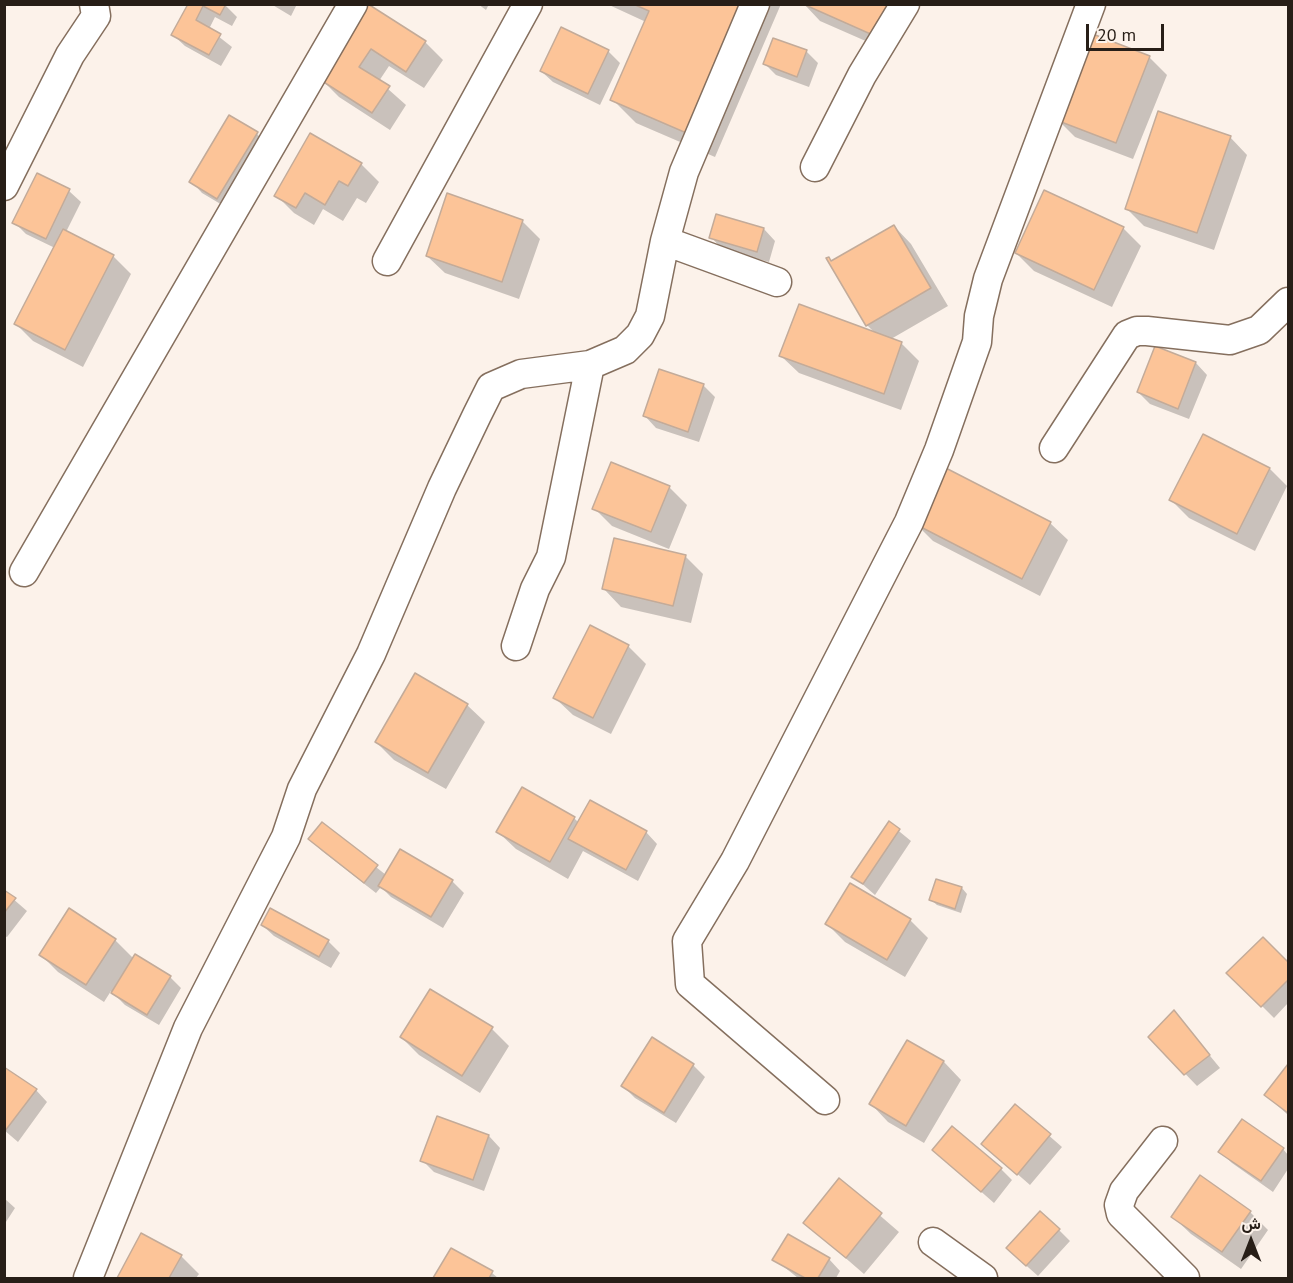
<!DOCTYPE html>
<html>
<head>
<meta charset="utf-8">
<style>
  body { margin:0 }
  #map { position:relative; width:1293px; height:1283px; overflow:hidden; background:#fcf2ea; font-family:"PT Sans",Vazirmatn,sans-serif }
  canvas { display:block }
  .frame { position:absolute; inset:0; border:6px solid #271e17; pointer-events:none }
  .north { position:absolute; left:1221px; top:1211px; width:60px; height:60px; -webkit-text-stroke:4px #fcf2ea; paint-order:stroke; rotate:0deg; font-size:16px; font-weight:700; line-height:24px; text-align:center; color:#271e17 }
  .north::after { content:''; display:block; margin:auto; width:21px; height:27px; background:#271e17; clip-path:polygon(50% 0,100% 100%,50% 72%,0 100%) }
  .scale { position:absolute; left:1086px; top:24px; width:78px; height:27px; box-sizing:border-box; border:3px solid #271e17; border-top:0; padding-left:8px; font-size:18px; line-height:21px; white-space:nowrap; color:#271e17; -webkit-text-stroke:4px #fcf2ea; paint-order:stroke }
</style>
</head>
<body>
<div id="map">
<canvas width="1293" height="1283"></canvas>
<div class="frame"></div>
<div class="north">ش</div>
<div class="scale">20 m</div>
</div>
<script>
const context = document.querySelector('canvas').getContext('2d');
context.lineJoin = 'round';
function fillPath(path, color) {
  context.fillStyle = color;
  context.fill(path, 'evenodd');
}
function shape(rows) {
  const path = new Path2D();
  for (const r of rows) {
    path.moveTo(r[0], r[1]);
    for (let i = 2; i < r.length; i += 2) path.lineTo(r[i], r[i + 1]);
  }
  return path;
}
function trace(path, color, width, dash) {
  context.strokeStyle = color;
  context.lineWidth = width;
  context.lineCap = dash ? 'butt' : 'round';
  context.setLineDash(dash || []);
  context.stroke(path);
}
const shadow = shape([
  [190,4,224,4,237,17,232,26,215,17,209,29,232,47,221,66,185,46,173,35],
  [271,4,297,4,291,16],
  [478,4,489,4,486,10],
  [607,4,781,4,715,157,636,123,612,99,646,22],
  [804,4,897,4,909,16,893,53,820,21],
  [368,6,425,42,443,60,424,88,389,66,379,81,406,105,390,130,339,97,321,79],
  [773,40,807,52,818,63,809,87,776,75,765,64],
  [608,51,620,63,600,105,553,82,541,71],
  [1149,57,1167,75,1133,159,1075,137,1057,119],
  [257,134,268,145,229,209,202,193,191,181],
  [1230,137,1247,155,1214,250,1144,226,1126,208],
  [361,164,379,182,366,203,357,198,343,221,323,209,314,225,294,213,276,195],
  [37,175,69,191,81,202,66,232,113,256,131,274,83,367,33,341,16,324,55,248,26,234,14,222],
  [522,221,540,239,519,299,445,273,427,256],
  [894,226,911,244,948,306,891,339,901,343,919,361,901,410,799,373,781,356,876,334,867,325],
  [1123,228,1141,246,1112,307,1034,271,1016,253],
  [764,229,775,241,769,262,722,249,711,237],
  [1196,363,1207,375,1189,419,1150,404,1138,392],
  [703,385,715,397,699,442,656,428,645,416],
  [1270,469,1287,486,1255,551,1189,518,1171,500],
  [669,487,687,505,669,549,612,526,594,508],
  [915,523,1050,523,1068,540,1040,596,933,541],
  [685,556,703,574,691,623,621,607,604,589],
  [628,646,646,664,611,734,573,715,555,698],
  [467,705,485,722,446,789,394,760,376,742],
  [574,818,579,823,646,832,657,844,638,881,583,851,568,879,516,849,498,832],
  [889,823,911,841,875,895,853,876],
  [322,824,386,875,452,881,464,893,443,928,391,897,381,887,376,893,322,851,310,839],
  [937,881,962,888,967,894,961,913,937,905,931,900],
  [850,885,911,921,928,938,905,977,845,942,827,924],
  [4,891,27,911,7,937,4,936],
  [262,925,328,941,340,953,331,968,274,936],
  [1263,939,1288,964,1288,1003,1274,1018,1229,973],
  [115,940,134,959,170,977,181,988,159,1025,125,1005,111,991,104,1002,58,972,41,955],
  [1174,1012,1220,1068,1197,1086,1150,1037],
  [492,1029,509,1046,480,1093,419,1055,401,1037],
  [653,1040,693,1065,705,1077,676,1123,635,1098,623,1086],
  [908,1042,944,1062,961,1080,924,1143,888,1122,871,1104],
  [1288,1066,1288,1115,1266,1095],
  [36,1090,47,1102,18,1142,4,1130],
  [1015,1106,1062,1147,1030,1185,983,1144],
  [438,1118,489,1136,500,1148,484,1191,434,1172,422,1160],
  [1283,1149,1288,1155,1288,1169,1273,1192,1232,1163,1220,1152],
  [934,1150,1001,1169,1012,1180,994,1203],
  [839,1180,899,1232,864,1274,805,1223],
  [4,1198,15,1208,4,1225],
  [1250,1212,1268,1230,1241,1269,1191,1234,1173,1217],
  [1059,1230,1070,1241,1038,1276,1020,1260],
  [141,1235,181,1256,199,1274,196,1278,118,1278],
  [451,1250,492,1273,498,1278,435,1278],
  [774,1259,829,1259,840,1271,836,1278,798,1278]
]);
const building = shape([
  [188,4,226,4,220,15,203,6,196,20,221,34,209,55,171,35,188,4],
  [368,4,426,41,406,72,371,49,359,67,390,86,372,113,319,79,368,4],
  [633,4,748,4,691,135,610,100,649,11,633,4],
  [803,4,889,4,875,36,803,4],
  [561,27,609,50,588,94,540,71,561,27],
  [1085,31,1150,56,1116,143,1056,120,1085,31],
  [773,38,807,50,797,77,763,64,773,38],
  [1158,111,1231,136,1197,233,1125,209,1158,111],
  [229,115,258,132,217,199,189,182,229,115],
  [310,133,362,163,348,186,339,181,325,205,305,193,296,208,274,196,310,133],
  [37,173,70,189,46,239,12,223,37,173],
  [1044,190,1124,227,1094,290,1015,253,1044,190],
  [447,193,523,220,502,282,426,256,447,193],
  [716,214,764,228,757,252,709,238,716,214],
  [894,225,931,288,866,326,826,258,829,257,831,261,894,225],
  [63,229,114,255,65,350,14,324,63,229],
  [799,304,902,342,884,394,779,356,799,304],
  [1155,346,1196,362,1178,409,1137,392,1155,346],
  [659,369,704,384,688,432,643,416,659,369],
  [1203,434,1270,468,1237,534,1169,500,1203,434],
  [611,462,670,486,651,532,592,509,611,462],
  [938,464,1051,522,1022,579,913,523,938,464],
  [614,538,686,555,673,606,602,589,614,538],
  [590,625,629,645,593,718,553,698,590,625],
  [415,673,468,704,428,773,375,742,415,673],
  [522,787,575,817,550,862,496,832,522,787],
  [590,800,647,831,626,870,568,839,590,800],
  [889,821,900,829,863,884,851,877,889,821],
  [322,822,378,865,364,883,308,839,322,822],
  [400,849,453,880,431,917,378,886,400,849],
  [936,879,962,887,955,909,929,900,936,879],
  [850,883,911,919,887,960,825,924,850,883],
  [4,890,16,898,4,913,4,890],
  [69,908,116,939,86,985,39,955,69,908],
  [270,908,329,940,319,957,261,925,270,908],
  [1263,937,1288,962,1288,980,1261,1007,1226,973,1263,937],
  [135,954,171,976,147,1015,111,993,135,954],
  [430,989,493,1027,462,1076,400,1037,430,989],
  [1174,1010,1210,1055,1184,1075,1148,1037,1174,1010],
  [652,1037,694,1064,664,1113,621,1086,652,1037],
  [907,1040,944,1061,906,1126,869,1104,907,1040],
  [1288,1064,1288,1113,1264,1095,1288,1064],
  [4,1067,37,1089,5,1131,4,1131,4,1067],
  [1015,1104,1051,1134,1017,1175,981,1144,1015,1104],
  [437,1116,489,1135,473,1180,420,1161,437,1116],
  [1242,1119,1284,1148,1261,1181,1218,1152,1242,1119],
  [952,1126,1002,1168,981,1192,932,1150,952,1126],
  [1200,1175,1251,1211,1222,1252,1171,1217,1200,1175],
  [839,1178,882,1213,846,1258,803,1223,839,1178],
  [1040,1211,1060,1229,1026,1266,1006,1248,1040,1211],
  [141,1233,182,1255,169,1278,117,1278,141,1233],
  [788,1234,830,1258,818,1278,805,1278,772,1260,788,1234],
  [451,1248,493,1271,489,1278,433,1278,451,1248]
]);
const minor = shape([
  [815,167,862,75,905,4],
  [4,186,70,55,96,16,94,4],
  [665,241,777,282],
  [387,261,528,4],
  [1054,448,1127,335,1137,331,1147,331,1230,340,1259,330,1288,302],
  [24,572,353,4],
  [516,646,535,589,551,557,590,365],
  [825,1100,690,984,687,941,735,861,909,522,939,450,977,342,979,316,988,279,1091,4],
  [1163,1141,1124,1191,1119,1205,1121,1214,1185,1278],
  [933,1242,983,1278],
  [88,1278,188,1028,286,837,302,789,371,654,442,488,477,415,491,387,521,374,590,365,625,350,640,335,650,316,665,241,684,172,755,4]
]);
fillPath(shadow, '#0003');
fillPath(building, '#fcc498');
trace(building, '#c3ab99', 1.5);
trace(minor, '#856f5e', 31);
trace(minor, '#fff', 28);
</script>
</body>
</html>
